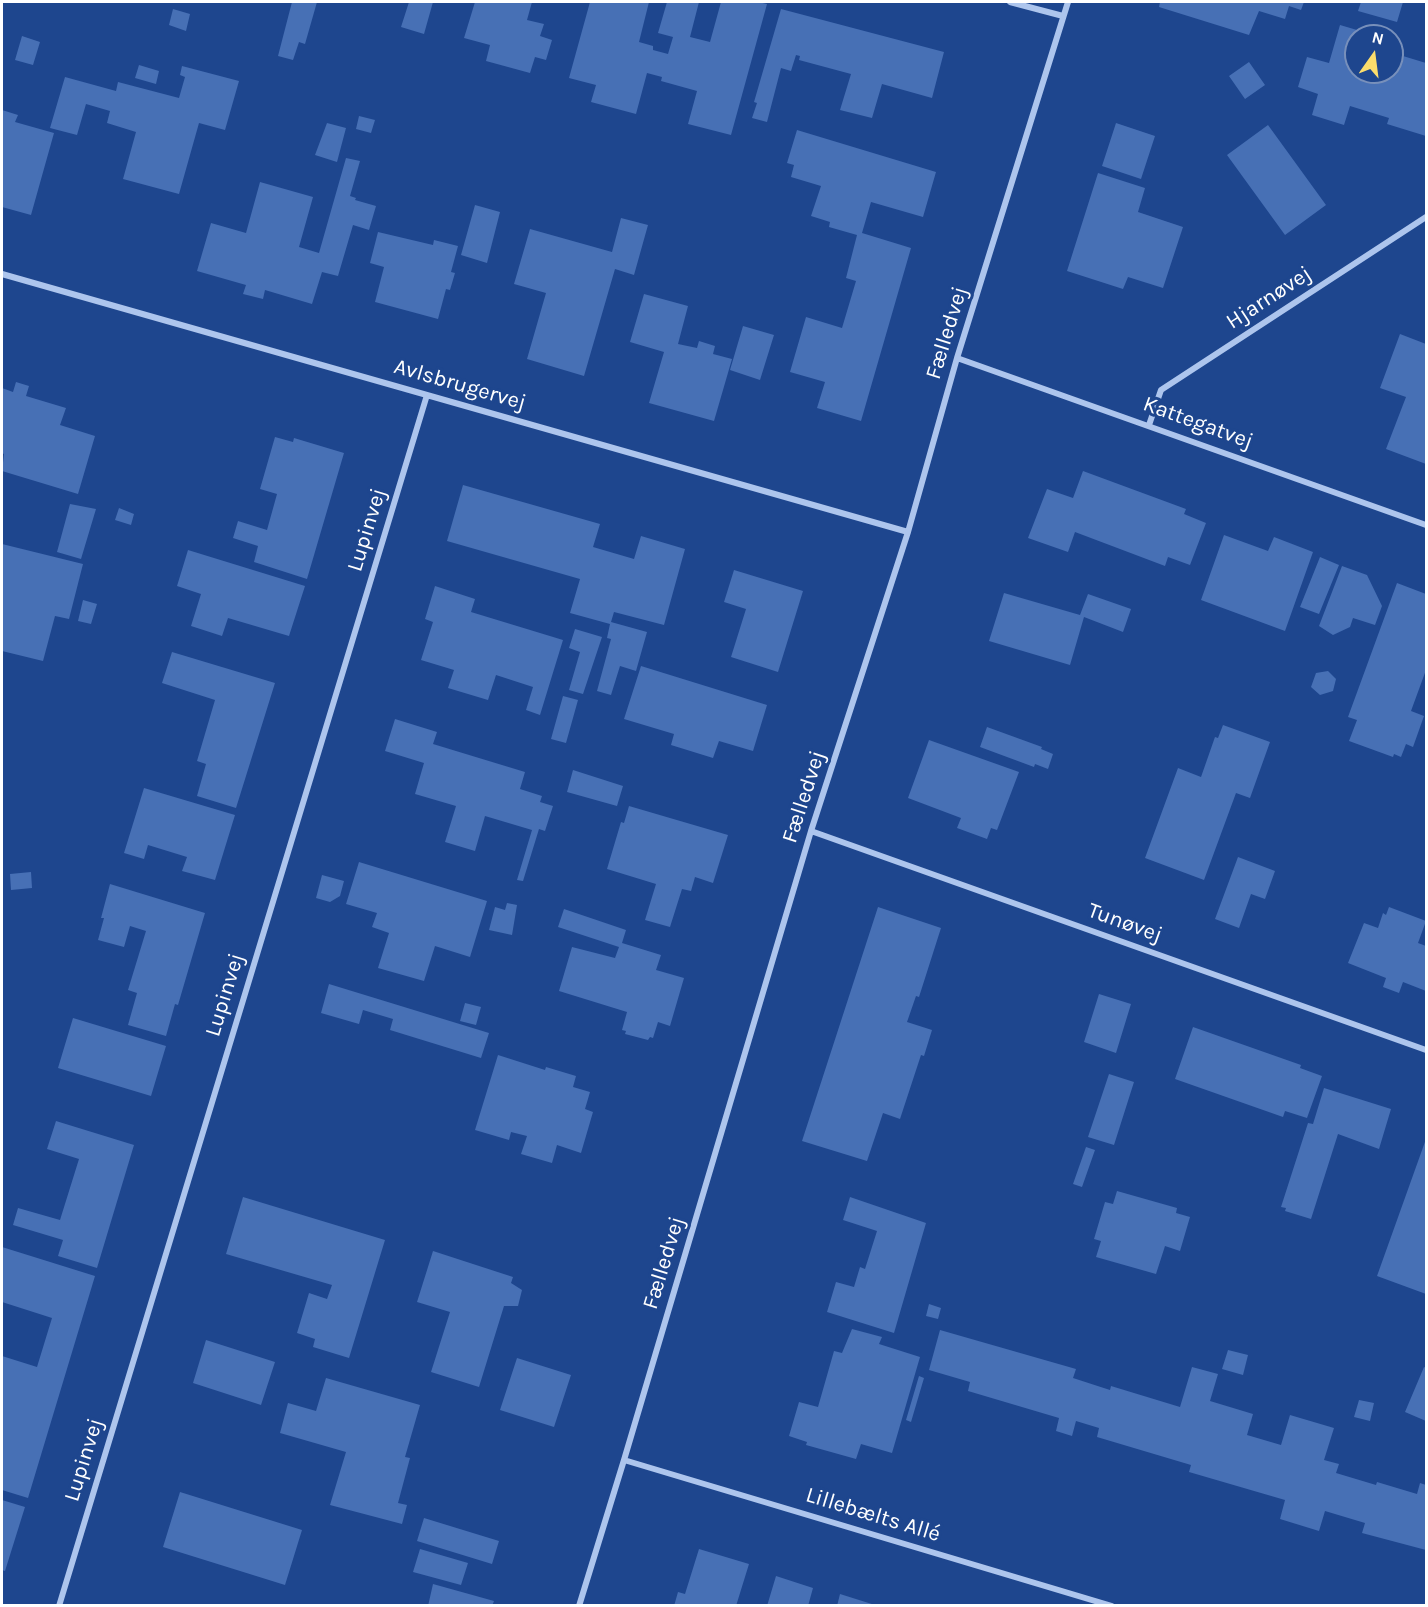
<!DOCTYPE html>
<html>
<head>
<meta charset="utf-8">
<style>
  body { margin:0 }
  #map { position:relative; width:1428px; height:1607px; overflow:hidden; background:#1e468e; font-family:Karla,sans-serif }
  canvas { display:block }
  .frame { position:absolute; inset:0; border:3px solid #fff; pointer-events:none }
  .north { position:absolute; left:1344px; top:24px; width:60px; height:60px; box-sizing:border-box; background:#1e468e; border:2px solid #7890bb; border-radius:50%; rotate:14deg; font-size:16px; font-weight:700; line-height:24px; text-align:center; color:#fff }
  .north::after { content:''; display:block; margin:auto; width:21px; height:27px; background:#fbdd6c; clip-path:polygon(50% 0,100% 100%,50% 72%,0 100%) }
</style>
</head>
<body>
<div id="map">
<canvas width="1428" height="1607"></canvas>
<div class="frame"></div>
<div class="north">N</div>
</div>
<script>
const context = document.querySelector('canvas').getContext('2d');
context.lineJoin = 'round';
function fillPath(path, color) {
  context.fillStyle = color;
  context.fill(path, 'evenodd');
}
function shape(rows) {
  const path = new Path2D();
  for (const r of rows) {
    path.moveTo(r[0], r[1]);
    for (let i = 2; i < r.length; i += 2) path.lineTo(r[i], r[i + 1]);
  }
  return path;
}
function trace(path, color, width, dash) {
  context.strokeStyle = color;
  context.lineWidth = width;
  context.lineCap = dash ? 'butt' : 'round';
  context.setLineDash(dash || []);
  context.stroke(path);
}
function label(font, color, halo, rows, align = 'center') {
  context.font = font + ' Karla,sans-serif';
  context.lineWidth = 6;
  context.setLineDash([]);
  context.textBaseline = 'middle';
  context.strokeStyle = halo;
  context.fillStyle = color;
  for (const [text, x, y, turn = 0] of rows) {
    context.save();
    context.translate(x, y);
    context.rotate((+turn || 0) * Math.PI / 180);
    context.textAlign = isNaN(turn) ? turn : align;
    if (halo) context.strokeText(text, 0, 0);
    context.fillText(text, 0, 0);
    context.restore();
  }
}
const building = shape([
  [292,2,317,2,305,44,299,42,293,60,278,56],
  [409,2,433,2,424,34,401,27],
  [475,2,532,2,527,20,544,24,540,36,552,40,546,60,535,57,530,73,486,61,490,45,464,38],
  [590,2,649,2,639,42,653,46,653,50,668,54,673,37,658,33,667,2,699,2,690,37,710,42,721,2,758,2,767,4,731,135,688,124,697,91,661,81,662,77,647,73,636,114,591,102,596,85,569,78],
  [1160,2,1304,2,1301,10,1289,6,1285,19,1259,11,1249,35,1159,7],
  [1361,2,1403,2,1397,22,1358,11],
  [173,9,190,14,186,31,169,25],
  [781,9,944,52,932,98,882,84,872,118,840,110,851,74,799,60,800,56,796,55,791,71,781,68,767,122,752,118,757,103,754,102],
  [1340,25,1374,35,1356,36,1356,72,1392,72,1392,41,1395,42,1393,53,1426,63,1426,136,1387,124,1389,118,1350,106,1344,125,1312,115,1318,94,1298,87,1307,57,1329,63],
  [22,36,40,42,33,65,15,60],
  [1249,62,1265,85,1245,99,1229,76],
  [139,65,159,71,156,84,135,78],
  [182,66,239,81,225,130,199,123,179,194,123,179,136,132,107,123,110,111,86,104,77,135,50,128,65,77,116,91,118,82,179,98,185,77,180,75],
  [2,110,18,115,15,122,54,133,31,215,2,207],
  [359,116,375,120,371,133,356,129],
  [327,123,346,128,337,162,315,155],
  [1116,123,1155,136,1141,179,1102,166],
  [1268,125,1326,205,1285,235,1227,155],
  [797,130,936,172,923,217,871,202,862,233,911,248,861,421,817,408,825,382,790,372,806,317,842,328,856,281,846,278,857,235,829,227,830,222,811,216,821,186,791,177,794,165,787,163],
  [346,158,360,161,350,196,356,198,355,200,376,206,369,230,353,225,338,276,322,272,312,304,265,290,263,299,243,294,246,285,197,271,211,223,246,233,260,182,313,197,299,247,319,253],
  [1098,173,1145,188,1138,212,1183,227,1163,288,1128,277,1123,289,1067,271],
  [475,205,500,212,487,263,461,255],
  [621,218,648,225,634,275,615,269,584,376,527,359,546,293,514,284,530,229,612,252],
  [378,232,433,245,434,240,458,246,451,272,455,273,450,290,446,289,438,319,375,302,384,267,370,263],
  [644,294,688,306,678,344,697,348,699,341,715,346,713,354,732,359,714,421,649,403,664,352,630,342],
  [743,326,774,335,760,380,730,370],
  [1400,334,1426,344,1426,464,1386,449,1406,397,1380,388],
  [16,382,29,386,26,396,66,408,60,425,95,436,78,494,2,471,4,454,2,453,2,388,13,392],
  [275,437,293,442,294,438,344,453,307,579,254,562,258,546,233,538,238,521,267,530,277,494,260,489],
  [1083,471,1186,509,1184,514,1206,523,1190,565,1168,557,1165,566,1075,532,1068,552,1028,538,1047,489,1073,498],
  [463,485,600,524,593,547,634,559,641,536,685,549,664,625,614,612,611,622,647,632,636,671,620,666,611,695,597,691,611,639,607,638,610,624,570,613,580,579,447,541],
  [70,504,96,509,81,559,57,552],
  [119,508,134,514,131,525,115,520],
  [1224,535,1268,551,1274,537,1313,552,1285,631,1201,600],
  [2,544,83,564,69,619,55,616,43,661,2,651],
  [188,550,305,586,289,636,228,618,222,636,191,626,201,594,177,586],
  [1320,557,1339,565,1319,614,1300,607],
  [1342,566,1367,575,1382,606,1375,625,1353,618,1350,627,1333,635,1319,626],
  [734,570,803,591,778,672,731,657,746,609,724,602],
  [1397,583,1426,594,1426,670,1411,711,1424,716,1413,747,1406,744,1401,757,1394,754,1393,757,1349,741,1357,720,1348,717],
  [435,586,475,599,471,612,563,640,540,715,526,710,533,687,496,675,488,700,448,688,454,670,421,660,433,622,425,619],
  [1004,593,1080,615,1088,594,1131,609,1123,632,1084,617,1070,665,989,641],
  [83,600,97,604,91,624,78,621],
  [575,629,602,637,583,694,569,690,580,652,569,648],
  [172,652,275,683,236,808,197,796,206,764,197,761,215,700,162,683],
  [641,666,767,705,753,751,719,741,713,758,671,745,674,734,624,719],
  [1328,671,1336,679,1333,691,1320,695,1311,687,1316,673],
  [563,696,578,700,566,743,551,739],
  [395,719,437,732,433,744,525,772,520,789,542,796,540,802,553,806,545,831,539,829,523,881,517,880,532,830,485,816,475,851,445,842,456,806,415,794,424,763,385,751],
  [1223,725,1270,742,1250,798,1236,793,1204,880,1145,858,1178,768,1201,777,1215,737,1218,738],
  [987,727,1042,747,1041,749,1053,754,1048,769,1035,764,1034,767,980,747],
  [929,740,1019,772,997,830,991,828,987,839,957,828,961,818,908,798],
  [573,770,623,786,617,806,567,792],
  [144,788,235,815,215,880,182,871,187,857,148,845,144,859,124,853],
  [629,806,728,835,713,883,695,877,691,891,682,889,670,927,645,920,656,884,607,869,621,822,624,823],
  [1238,857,1275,871,1265,899,1251,894,1239,928,1215,919],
  [359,862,487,901,470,957,435,946,424,981,378,968,389,933,372,927,377,913,346,904],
  [31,872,32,888,11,890,10,874],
  [322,875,344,881,340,896,330,902,316,898],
  [110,884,205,913,178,1005,175,1004,166,1036,128,1025,137,993,128,990,146,931,130,926,124,947,98,940,104,918,101,918],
  [507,903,517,905,512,935,489,930,495,907,505,910],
  [878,907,941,928,919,997,916,996,907,1022,932,1030,924,1056,921,1055,900,1119,883,1113,867,1161,802,1141],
  [1389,907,1426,921,1418,943,1426,946,1426,991,1403,982,1399,993,1383,987,1386,978,1348,963,1364,923,1378,928,1383,913,1386,915],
  [564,909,626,930,622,943,661,955,656,970,684,978,670,1026,658,1022,653,1038,650,1037,648,1040,625,1034,626,1031,622,1030,627,1012,559,991,572,947,615,958,619,947,558,927],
  [329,984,489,1033,481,1058,390,1030,393,1019,363,1010,359,1024,321,1013],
  [1099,994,1131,1004,1116,1053,1084,1042],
  [465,1003,481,1007,476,1025,460,1021],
  [73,1018,166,1046,151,1096,58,1068],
  [1193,1027,1301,1065,1300,1068,1322,1076,1307,1118,1285,1111,1283,1117,1175,1079],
  [498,1055,545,1070,546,1067,576,1076,573,1087,590,1092,585,1109,593,1112,581,1153,557,1145,552,1163,521,1154,527,1136,511,1132,509,1140,475,1130],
  [1109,1074,1134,1082,1114,1145,1088,1137],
  [1324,1088,1391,1109,1379,1149,1338,1134,1311,1219,1285,1211,1286,1208,1281,1207,1308,1123,1313,1124],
  [56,1121,134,1145,97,1268,58,1256,63,1240,13,1225,18,1208,60,1220,79,1159,47,1149],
  [1426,1139,1426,1294,1377,1276],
  [1086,1147,1095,1150,1082,1187,1073,1184],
  [1117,1191,1177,1208,1176,1213,1190,1217,1180,1251,1165,1246,1156,1274,1096,1257,1101,1241,1094,1239,1105,1202,1113,1204],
  [243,1197,385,1240,349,1358,313,1347,315,1339,297,1333,309,1293,327,1299,332,1285,226,1254],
  [850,1197,926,1223,894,1333,827,1312,836,1282,854,1287,860,1267,865,1269,877,1231,843,1220],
  [2,1247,95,1276,28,1498,2,1490,2,1356,37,1367,52,1318,2,1302],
  [433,1251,513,1277,511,1283,522,1290,518,1306,504,1306,479,1387,431,1372,450,1312,417,1302],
  [929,1304,941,1308,938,1319,926,1316],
  [852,1329,882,1337,879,1344,920,1357,892,1453,861,1444,856,1459,806,1445,807,1442,789,1436,799,1402,818,1407,834,1351,842,1353],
  [940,1330,1076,1369,1073,1378,1110,1390,1111,1386,1180,1407,1192,1367,1218,1374,1210,1401,1253,1414,1247,1435,1281,1445,1290,1415,1334,1428,1324,1460,1339,1464,1336,1473,1376,1485,1377,1482,1417,1494,1420,1483,1426,1485,1426,1550,1362,1533,1365,1523,1325,1511,1319,1531,1280,1519,1285,1500,1189,1472,1191,1465,1097,1437,1099,1428,1076,1421,1072,1436,1056,1431,1059,1418,968,1391,970,1382,929,1370],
  [206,1340,275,1362,261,1405,193,1383],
  [1228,1350,1248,1355,1243,1375,1222,1369],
  [517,1358,571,1375,554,1427,500,1410],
  [1424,1367,1426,1368,1426,1421,1405,1412],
  [919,1376,924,1378,911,1422,906,1420],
  [326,1378,420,1405,405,1457,410,1458,398,1503,407,1505,402,1524,330,1505,346,1452,280,1433,288,1403,316,1411],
  [1359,1400,1374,1403,1370,1421,1354,1417],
  [180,1492,302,1530,285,1585,163,1547],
  [2,1500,25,1507,5,1571,2,1570],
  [424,1518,499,1541,492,1564,417,1541],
  [420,1549,468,1563,461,1585,413,1572],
  [699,1549,749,1564,736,1606,674,1606,678,1592,685,1594],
  [776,1576,813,1588,808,1606,767,1606],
  [433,1584,494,1601,492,1606,428,1606],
  [840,1594,875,1605,875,1606,837,1606]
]);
const street = shape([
  [1010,2,1063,16],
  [2,274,908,532],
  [957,358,1426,525],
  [1149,425,1161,390,1426,217],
  [811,831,1426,1050],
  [624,1460,1112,1606],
  [59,1606,427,395],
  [579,1606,624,1460,811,831,908,532,957,358,1068,2]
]);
const streetNames = [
  ["Hjarnøvej",1269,298,-33],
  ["Fælledvej",947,333,-73],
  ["Avlsbrugervej",460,385,16],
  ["Kattegatvej",1198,423,20],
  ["Lupinvej",367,530,-73],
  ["Fælledvej",804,797,-72],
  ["Tunøvej",1125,923,20],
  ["Lupinvej",225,995,-73],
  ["Fælledvej",664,1263,-73],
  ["Lupinvej",84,1460,-73],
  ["Lillebælts Allé",873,1515,17]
];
fillPath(building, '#4770b5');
trace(street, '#adc5ed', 6);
label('22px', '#fff', '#1e468e', streetNames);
</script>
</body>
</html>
